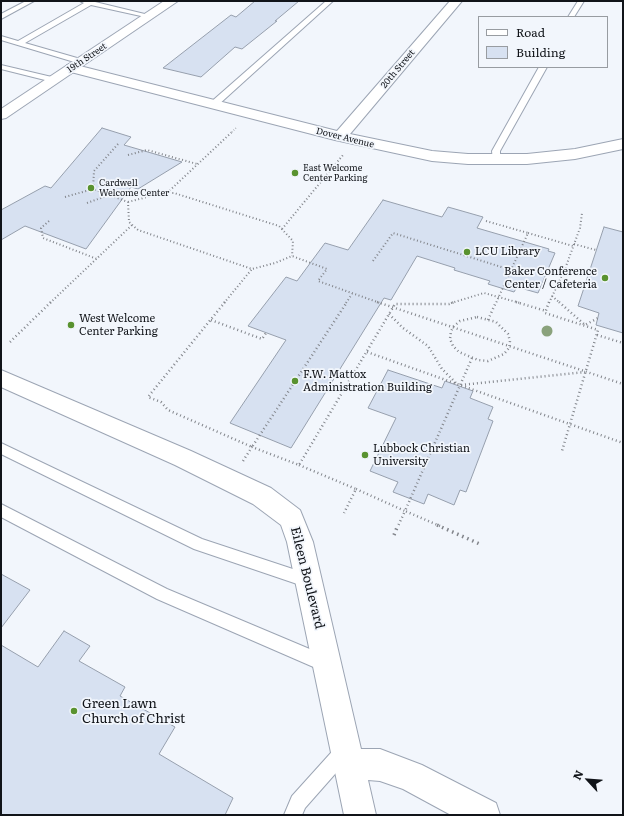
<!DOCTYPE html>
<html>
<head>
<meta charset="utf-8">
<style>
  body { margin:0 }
  #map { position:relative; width:624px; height:816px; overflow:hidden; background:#f2f6fc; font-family:Literata,serif }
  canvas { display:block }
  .frame { position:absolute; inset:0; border:2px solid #111419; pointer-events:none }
  .legend { position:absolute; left:478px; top:16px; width:130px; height:52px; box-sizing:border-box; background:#f2f6fc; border:1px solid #989ca1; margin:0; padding:5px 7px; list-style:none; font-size:12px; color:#111419 }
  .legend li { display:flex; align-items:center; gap:8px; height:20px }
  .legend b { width:20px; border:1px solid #989ca1 }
  .north { position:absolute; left:568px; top:760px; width:40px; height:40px; -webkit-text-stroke:3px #f2f6fc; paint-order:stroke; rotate:296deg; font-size:11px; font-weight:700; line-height:16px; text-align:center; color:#111419 }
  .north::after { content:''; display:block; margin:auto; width:14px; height:18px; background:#111419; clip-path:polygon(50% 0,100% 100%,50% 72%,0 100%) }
</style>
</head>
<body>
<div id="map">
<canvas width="624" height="816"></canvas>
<div class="frame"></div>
<ul class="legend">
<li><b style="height:5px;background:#fff"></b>Road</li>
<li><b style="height:11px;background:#d7e1f1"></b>Building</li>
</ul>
<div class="north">N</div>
</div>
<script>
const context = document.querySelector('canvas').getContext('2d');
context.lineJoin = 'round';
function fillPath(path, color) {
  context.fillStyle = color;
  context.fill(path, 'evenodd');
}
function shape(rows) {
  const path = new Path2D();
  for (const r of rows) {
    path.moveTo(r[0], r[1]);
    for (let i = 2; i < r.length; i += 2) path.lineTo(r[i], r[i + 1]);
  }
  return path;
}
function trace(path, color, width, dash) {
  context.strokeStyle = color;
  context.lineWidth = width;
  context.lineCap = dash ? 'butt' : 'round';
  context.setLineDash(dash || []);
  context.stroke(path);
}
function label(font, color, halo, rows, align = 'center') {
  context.font = font + ' Literata,serif';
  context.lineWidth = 3.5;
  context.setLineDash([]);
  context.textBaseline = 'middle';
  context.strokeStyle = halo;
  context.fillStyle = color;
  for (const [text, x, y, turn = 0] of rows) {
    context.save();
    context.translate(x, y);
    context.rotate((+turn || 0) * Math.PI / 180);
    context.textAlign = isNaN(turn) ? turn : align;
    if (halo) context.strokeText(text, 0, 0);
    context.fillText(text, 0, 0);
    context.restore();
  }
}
const building = shape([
  [255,1,299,1,275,21,277,21,242,49,235,47,201,77,163,68,231,15,236,17,255,1],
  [102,128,131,137,124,145,182,162,138,189,131,187,86,249,25,226,1,240,1,210,45,186,51,188,102,128],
  [383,200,442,217,448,207,483,217,477,228,549,249,548,251,555,253,538,293,517,287,514,292,488,284,490,281,454,270,455,268,417,256,391,300,384,298,291,448,230,423,286,340,248,326,286,277,297,281,325,243,348,250,383,200],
  [604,227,623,232,623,333,596,325,599,313,578,306,604,227],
  [388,370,442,388,445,381,473,391,470,398,493,407,488,419,493,421,466,492,460,490,454,505,428,494,424,504,393,492,398,482,370,471,396,418,368,408,388,370],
  [1,574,30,590,1,628,1,574],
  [64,631,90,646,79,661,125,687,120,696,175,727,159,754,233,798,225,815,1,815,1,645,38,667,64,631]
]);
const pathFar3 = shape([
  [232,132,236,128]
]);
const pathFar2 = shape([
  [118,144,94,171,93,189,128,202,129,222,138,230,252,269,275,263,292,256,327,269,318,281,380,303],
  [128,155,147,150,197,164],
  [167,193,233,131],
  [65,197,93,189],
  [128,202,162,193,174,193,279,226,293,241,292,256],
  [87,203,109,195,120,180],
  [49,221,41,228,43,238,97,259],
  [486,221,528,233,511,270],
  [282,229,343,155],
  [528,233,573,246],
  [574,244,596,250],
  [373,261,393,233,511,270,496,303],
  [552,296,560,303],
  [50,303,132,225],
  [224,303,252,269],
  [346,303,352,294],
  [451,303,484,293,520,303],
  [549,303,565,269,580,228,582,213]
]);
const pathFar1 = shape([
  [225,302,148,397,161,402,168,410,252,447,347,302],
  [377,302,623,384],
  [516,302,546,311],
  [549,302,545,313,598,330,562,451],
  [559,302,585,325,598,318],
  [389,314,403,328,428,346,442,369,456,383],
  [477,317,496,322,508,334,510,341,509,348,504,354,488,361,478,360,459,352,453,346,450,339,451,331,454,326,460,321,477,317],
  [211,320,262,339,266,333],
  [488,320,496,302],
  [597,335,623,343],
  [10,342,51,302],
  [367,352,623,443],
  [461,385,585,372],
  [243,461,252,447,299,465,395,304,449,304,455,302],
  [299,465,356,489,344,513],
  [356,489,405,511,398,526],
  [440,526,405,511,472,358]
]);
const path = shape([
  [437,525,482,545],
  [394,535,398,525]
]);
const service = shape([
  [26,1,34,1,1,19,1,14,26,1],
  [80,1,91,1,153,16,150,18,91,5,25,43,84,60,84,64,81,64,1,40,1,36,18,41,84,3,80,1],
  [326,1,333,1,217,106,211,106,211,102,326,1],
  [578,1,584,1,574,17,568,17,578,1],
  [1,65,56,78,57,80,53,82,1,69,1,65],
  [539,67,547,67,500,151,500,160,499,162,493,162,492,151,539,67],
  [1,443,202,539,314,576,316,581,314,586,309,588,194,549,1,454,1,443],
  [1,504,167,589,331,658,333,664,331,670,325,672,157,599,1,517,1,504],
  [344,743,350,745,352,751,350,757,305,808,302,815,284,815,292,796,338,745,344,743]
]);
const minor = shape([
  [450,1,462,1,350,134,432,151,468,154,527,154,575,149,623,139,623,149,575,159,527,164,468,164,432,161,335,140,67,71,65,68,67,65,72,64,337,131,450,1],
  [1,370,191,451,271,488,300,510,313,542,361,749,380,749,422,765,496,803,500,815,451,815,403,789,380,781,368,780,376,815,344,815,287,542,281,525,253,504,175,465,1,387,1,370]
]);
const primary = shape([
  [164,1,178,1,6,118,1,119,1,109,164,1]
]);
const trees = [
  [547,331]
];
const markers = [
  [295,173,4,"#59922f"],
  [91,188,4,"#59922f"],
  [467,252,4,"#59922f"],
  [605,278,4,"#59922f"],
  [71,325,4,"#59922f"],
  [295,381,4,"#59922f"],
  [365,455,4,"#59922f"],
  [74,711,4,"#59922f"]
];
const farStreetnames = [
  ["19th Street",87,58,-34],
  ["20th Street",398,69,-50],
  ["Dover Avenue",345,138,14]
];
const farPoinames = [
  ["East Welcome",303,168],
  ["Center Parking",303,178],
  ["Cardwell",99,183],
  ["Welcome Center",99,193]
];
const poiNames = [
  ["LCU Library",475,252],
  ["Baker Conference",597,272,"right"],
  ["Center / Cafeteria",597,285,"right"],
  ["West Welcome",79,319],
  ["Center Parking",79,332],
  ["F.W. Mattox",303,375],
  ["Administration Building",303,388],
  ["Lubbock Christian",373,449],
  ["University",373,462]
];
const nearStreetnames = [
  ["Eileen Boulevard",307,578,76]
];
const nearPoinames = [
  ["Green Lawn",82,704],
  ["Church of Christ",82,719]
];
fillPath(building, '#d7e1f1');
trace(building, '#969fad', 1);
trace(service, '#9ca5b4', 2);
trace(minor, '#9ca5b4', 2);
trace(primary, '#9ca5b4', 2);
trace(pathFar3, '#82858b', 1.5, [0.5, 2]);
trace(pathFar2, '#82858b', 2, [1, 2.5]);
trace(pathFar1, '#82858b', 2.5, [1, 3]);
trace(path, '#82858b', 3.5, [1.5, 4]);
fillPath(service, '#fff');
fillPath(minor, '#fff');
fillPath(primary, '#fff');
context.fillStyle = '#8aa27c';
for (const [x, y] of trees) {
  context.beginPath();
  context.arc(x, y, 5.5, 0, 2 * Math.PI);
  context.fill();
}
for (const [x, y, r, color] of markers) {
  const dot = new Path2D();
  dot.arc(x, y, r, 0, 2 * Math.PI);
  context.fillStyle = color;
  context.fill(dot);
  trace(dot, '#f2f6fc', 1.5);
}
label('9px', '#111419', '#f2f6fc', farStreetnames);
label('9px', '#111419', '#f2f6fc', farPoinames, 'left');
label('11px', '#111419', '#f2f6fc', poiNames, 'left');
label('13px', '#111419', '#f2f6fc', nearStreetnames);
label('13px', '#111419', '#f2f6fc', nearPoinames, 'left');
</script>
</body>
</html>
